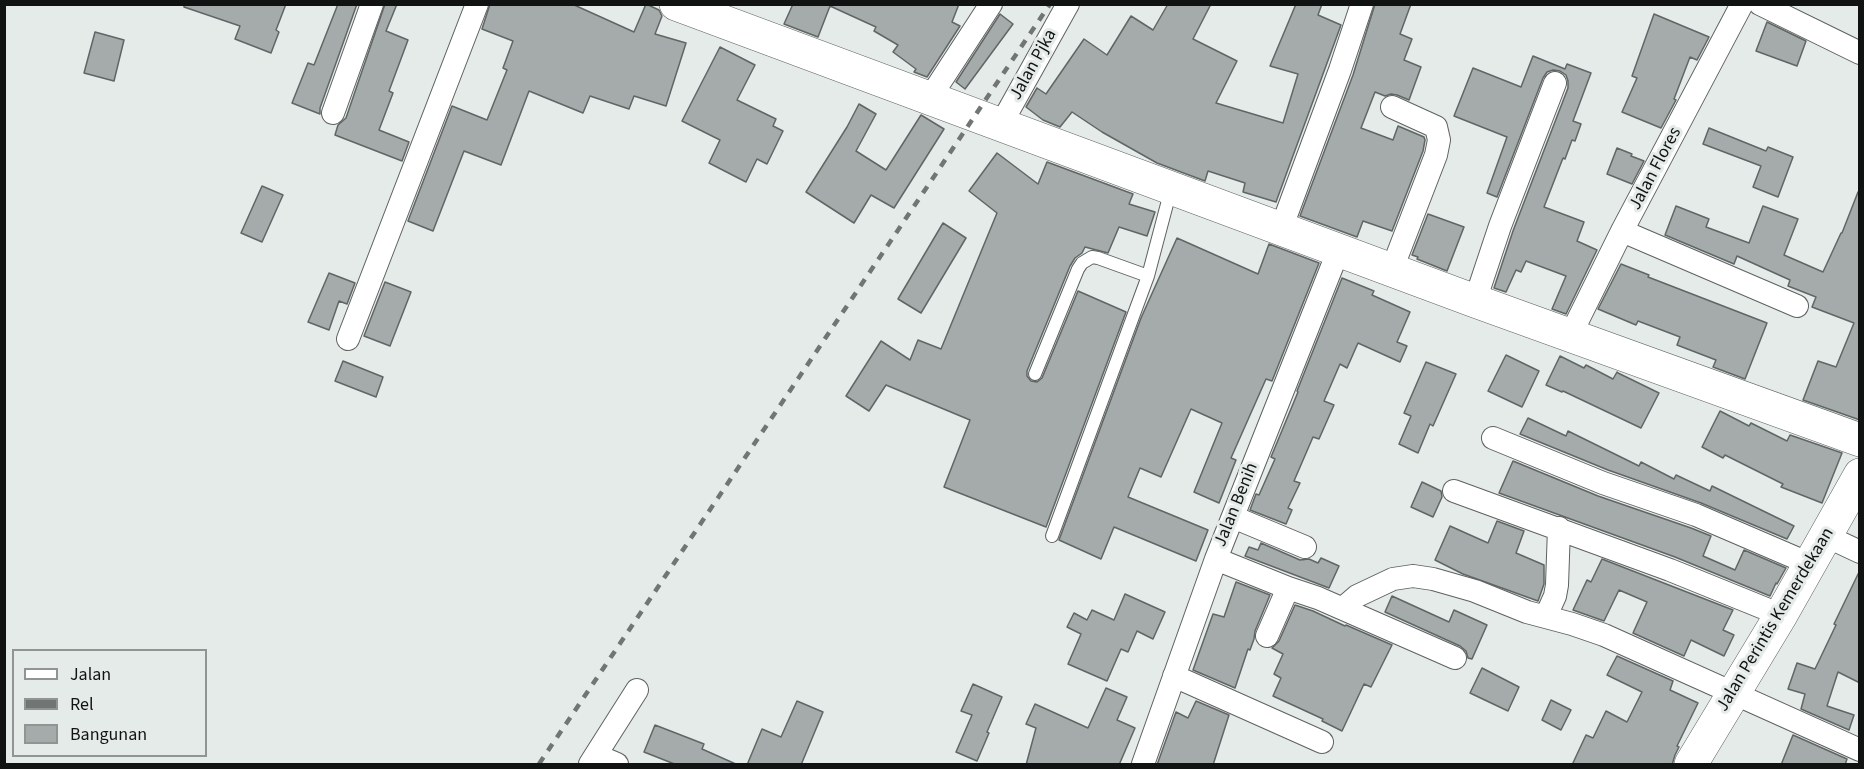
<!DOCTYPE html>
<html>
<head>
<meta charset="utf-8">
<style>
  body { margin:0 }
  #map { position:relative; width:1864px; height:769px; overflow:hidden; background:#e5ebe9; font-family:"Source Sans 3",sans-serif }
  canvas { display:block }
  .frame { position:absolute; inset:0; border:6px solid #111312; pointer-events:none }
  .legend { position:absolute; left:12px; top:649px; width:195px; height:108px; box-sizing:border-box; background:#e5ebe9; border:2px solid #909593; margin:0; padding:8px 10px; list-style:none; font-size:18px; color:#111312 }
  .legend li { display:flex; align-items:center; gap:12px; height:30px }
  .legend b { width:30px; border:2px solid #909593 }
</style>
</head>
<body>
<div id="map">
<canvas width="1864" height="769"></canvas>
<div class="frame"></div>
<ul class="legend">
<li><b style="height:8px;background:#fff"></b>Jalan</li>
<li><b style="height:8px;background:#717574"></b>Rel</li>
<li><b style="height:16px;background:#a5aaab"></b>Bangunan</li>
</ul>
</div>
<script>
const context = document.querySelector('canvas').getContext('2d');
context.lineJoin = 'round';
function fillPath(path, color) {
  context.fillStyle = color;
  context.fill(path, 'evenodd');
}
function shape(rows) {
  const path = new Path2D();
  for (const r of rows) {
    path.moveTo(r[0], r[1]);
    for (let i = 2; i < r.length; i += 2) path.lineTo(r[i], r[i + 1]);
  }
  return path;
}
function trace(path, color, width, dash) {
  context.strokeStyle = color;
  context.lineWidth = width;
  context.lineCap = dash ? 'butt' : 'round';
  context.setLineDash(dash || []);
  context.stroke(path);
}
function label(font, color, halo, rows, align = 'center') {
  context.font = font + ' "Source Sans 3",sans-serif';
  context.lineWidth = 6;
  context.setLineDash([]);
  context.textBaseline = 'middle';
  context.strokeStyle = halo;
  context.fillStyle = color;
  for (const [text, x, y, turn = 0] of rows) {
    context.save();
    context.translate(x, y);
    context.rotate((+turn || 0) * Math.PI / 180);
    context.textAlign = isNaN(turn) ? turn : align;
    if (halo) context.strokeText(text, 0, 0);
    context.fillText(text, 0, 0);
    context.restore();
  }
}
const building = shape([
  [184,4,286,4,276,30,279,32,271,53,235,39,240,26,184,7,184,4],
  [338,4,357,4,320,108,320,114,292,103,308,63,314,65,338,4],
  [385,4,397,4,386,31,408,40,389,91,393,93,379,130,409,142,402,161,335,135,338,125,346,118,385,4],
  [490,4,572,4,634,32,646,4,659,10,662,16,655,34,686,43,666,106,634,96,629,109,590,96,583,113,529,91,501,165,464,151,433,231,408,221,452,106,487,120,507,70,503,68,513,41,482,29,490,4],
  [793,4,959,4,952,22,960,26,927,77,914,72,916,69,893,52,898,45,874,31,876,27,830,6,818,37,784,24,793,4],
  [1168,4,1211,4,1193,39,1237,61,1216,103,1283,123,1298,74,1270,66,1296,4,1322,4,1318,15,1341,25,1276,202,1243,192,1245,183,1208,171,1205,181,1157,163,1102,132,1072,112,1060,127,1043,120,1026,107,1037,88,1046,94,1084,39,1107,55,1131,16,1153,30,1168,4],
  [1375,4,1411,4,1400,34,1412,39,1404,60,1421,67,1409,100,1397,95,1391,94,1385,96,1375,92,1361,128,1393,140,1398,126,1424,137,1425,140,1423,151,1392,231,1363,221,1357,237,1300,216,1353,75,1375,4],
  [1000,14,1013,24,965,89,956,82,1000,14],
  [1654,14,1709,37,1697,60,1690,57,1674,99,1676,100,1661,128,1622,112,1637,78,1632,76,1654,14],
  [1767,22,1806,41,1797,66,1756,51,1767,22],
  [95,32,124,40,114,81,84,73,95,32],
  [720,47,755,65,737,100,776,119,773,126,783,131,767,164,757,159,746,182,709,163,720,140,682,121,720,47],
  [1533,56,1565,69,1567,64,1591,73,1573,121,1581,124,1575,141,1572,140,1565,159,1563,158,1544,207,1584,222,1577,241,1597,250,1566,314,1552,309,1566,276,1526,261,1521,272,1516,270,1506,292,1494,288,1513,231,1568,88,1568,81,1566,75,1560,71,1553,70,1547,72,1543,78,1497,197,1487,193,1507,137,1454,116,1473,68,1521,87,1533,56],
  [859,104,876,114,856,151,886,170,921,115,944,129,894,208,871,195,854,223,806,192,847,127,859,104],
  [1709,128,1766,151,1768,147,1793,157,1778,197,1753,187,1761,166,1703,144,1709,128],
  [1617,148,1632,154,1631,156,1644,161,1632,184,1607,174,1617,148],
  [997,153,1038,184,1047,162,1133,194,1129,204,1155,212,1147,236,1119,227,1108,253,1085,247,1082,253,1075,258,1070,266,1027,371,1027,376,1031,381,1037,382,1042,378,1078,291,1126,312,1046,527,944,487,970,420,886,385,869,411,846,396,881,341,910,360,918,340,941,349,997,213,969,191,997,153],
  [262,186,283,195,262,242,241,233,262,186],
  [1858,192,1860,193,1860,420,1803,400,1818,361,1836,367,1854,323,1812,307,1816,297,1788,286,1790,280,1737,256,1734,264,1665,235,1676,206,1709,219,1706,227,1749,243,1763,206,1798,219,1784,255,1823,272,1841,233,1842,233,1858,192],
  [1428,214,1464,227,1447,271,1417,259,1418,257,1412,255,1428,214],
  [943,223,966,238,921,313,898,299,943,223],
  [1177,238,1258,274,1269,244,1319,263,1272,381,1266,379,1231,458,1236,460,1219,503,1194,492,1222,423,1191,409,1161,477,1140,468,1128,497,1208,530,1196,561,1114,527,1101,559,1059,540,1141,318,1177,238],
  [1621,264,1649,275,1648,277,1767,323,1745,379,1713,367,1716,360,1677,345,1680,337,1638,321,1636,325,1598,309,1621,264],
  [329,273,355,283,347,304,339,301,329,330,308,322,329,273],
  [1342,278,1374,291,1372,295,1410,312,1397,342,1407,346,1400,362,1358,343,1347,368,1340,364,1324,401,1334,405,1319,439,1313,437,1294,481,1300,483,1288,508,1292,510,1286,524,1250,510,1256,494,1259,495,1275,459,1271,457,1298,392,1297,391,1342,278],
  [385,282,411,292,390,346,364,336,385,282],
  [1506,355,1539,371,1522,407,1488,391,1506,355],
  [1560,356,1584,368,1586,365,1613,379,1617,372,1618,373,1659,393,1641,428,1563,391,1562,392,1546,385,1560,356],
  [343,361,383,377,376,397,335,381,343,361],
  [1426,362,1456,374,1433,426,1430,424,1418,453,1399,444,1411,416,1404,413,1426,362],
  [1720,411,1749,426,1751,423,1787,441,1790,435,1842,453,1822,503,1781,487,1783,484,1725,455,1723,458,1702,447,1720,411],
  [1528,418,1566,436,1568,431,1639,466,1641,462,1674,479,1676,475,1710,491,1712,486,1794,526,1787,539,1701,503,1608,470,1520,434,1528,418],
  [1513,461,1598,496,1691,528,1711,536,1703,556,1735,570,1744,550,1786,568,1777,584,1776,583,1770,596,1675,557,1499,493,1513,461],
  [1422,482,1441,491,1442,497,1433,517,1411,507,1422,482],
  [1497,521,1524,531,1516,553,1544,565,1544,584,1538,601,1463,574,1435,560,1450,526,1488,543,1497,521],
  [1261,543,1300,560,1309,559,1318,563,1321,558,1339,566,1329,588,1245,556,1249,547,1258,550,1261,543],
  [1602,559,1733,610,1723,630,1734,635,1724,656,1691,640,1684,656,1633,633,1647,602,1619,590,1604,621,1573,610,1587,580,1591,582,1602,559],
  [1860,570,1860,683,1838,672,1827,706,1854,715,1849,730,1801,709,1805,694,1788,689,1797,663,1815,669,1836,625,1834,624,1860,570],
  [1236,582,1270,595,1255,631,1254,639,1250,650,1248,649,1235,688,1193,670,1213,614,1224,617,1236,582],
  [1125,594,1165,612,1153,639,1137,631,1128,652,1121,649,1107,681,1068,664,1081,634,1067,627,1074,613,1087,620,1092,610,1114,620,1125,594],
  [1392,596,1449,622,1454,610,1487,625,1472,659,1468,658,1466,651,1460,646,1385,612,1392,596],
  [1295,605,1313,611,1345,626,1346,625,1392,645,1371,687,1364,684,1342,731,1322,721,1323,719,1273,696,1281,678,1274,674,1283,654,1272,648,1279,641,1295,605],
  [1617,656,1673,681,1670,690,1698,703,1677,746,1679,747,1675,755,1672,765,1572,765,1586,735,1593,738,1606,711,1627,722,1642,692,1607,675,1617,656],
  [1482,668,1519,687,1508,711,1470,693,1482,668],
  [973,684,1002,697,987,732,989,733,977,761,956,752,972,715,961,711,973,684],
  [1106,688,1127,697,1117,720,1135,728,1119,765,1026,765,1036,728,1026,724,1035,704,1088,728,1106,688],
  [1551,700,1571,710,1561,730,1542,720,1551,700],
  [797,701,823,712,801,765,747,765,762,729,781,737,797,701],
  [1196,701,1229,715,1213,765,1157,765,1176,712,1188,718,1196,701],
  [655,725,704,744,702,749,738,765,677,765,644,752,655,725],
  [1793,735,1847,759,1845,765,1781,765,1793,735]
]);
const lane = shape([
  [1035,374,1078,269,1082,263,1092,257,1098,258,1148,276],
  [1052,536,1148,276,1171,189]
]);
const street = shape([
  [1760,4,1860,53],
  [929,99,991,4],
  [1392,107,1436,127,1439,140,1436,155,1392,269],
  [333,113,372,4],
  [1000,126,1068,4],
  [1281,229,1340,70,1362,4],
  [1622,231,1797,306],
  [1475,301,1500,226,1555,83],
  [1571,334,1622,231,1742,4],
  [348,339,477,4],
  [1493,438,1603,483,1696,515,1810,564],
  [1454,491,1670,570,1781,615],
  [1233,517,1305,547],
  [1826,536,1860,552],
  [1216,559,1288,588,1318,598,1455,658],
  [1343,608,1357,596,1393,579,1413,576,1433,579,1475,591,1527,612,1572,624,1604,635,1860,750],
  [1546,616,1555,596,1557,585,1559,528],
  [1267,636,1288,588],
  [1174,676,1322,742],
  [596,755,617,764],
  [590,764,637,690],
  [1143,764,1216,559,1339,249]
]);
const secondary = shape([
  [676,4,1475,301,1860,440],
  [1691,764,1781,615,1860,475]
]);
const rail = shape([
  [539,764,1050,4]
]);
const streetNames = [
  ["Jalan Pjka",1034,65,-61],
  ["Jalan Flores",1656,169,-62],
  ["Jalan Benih",1237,505,-68],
  ["Jalan Perintis Kemerdekaan",1776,620,-59]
];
fillPath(building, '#a5aaab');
trace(building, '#606565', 1.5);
trace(lane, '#5e6260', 14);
trace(street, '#5e6260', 24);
trace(secondary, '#5e6260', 34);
trace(lane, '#fff', 12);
trace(street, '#fff', 22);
trace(secondary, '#fff', 33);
trace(rail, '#717574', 4.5, [8, 8]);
label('18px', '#111312', '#e5ebe9', streetNames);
</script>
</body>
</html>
